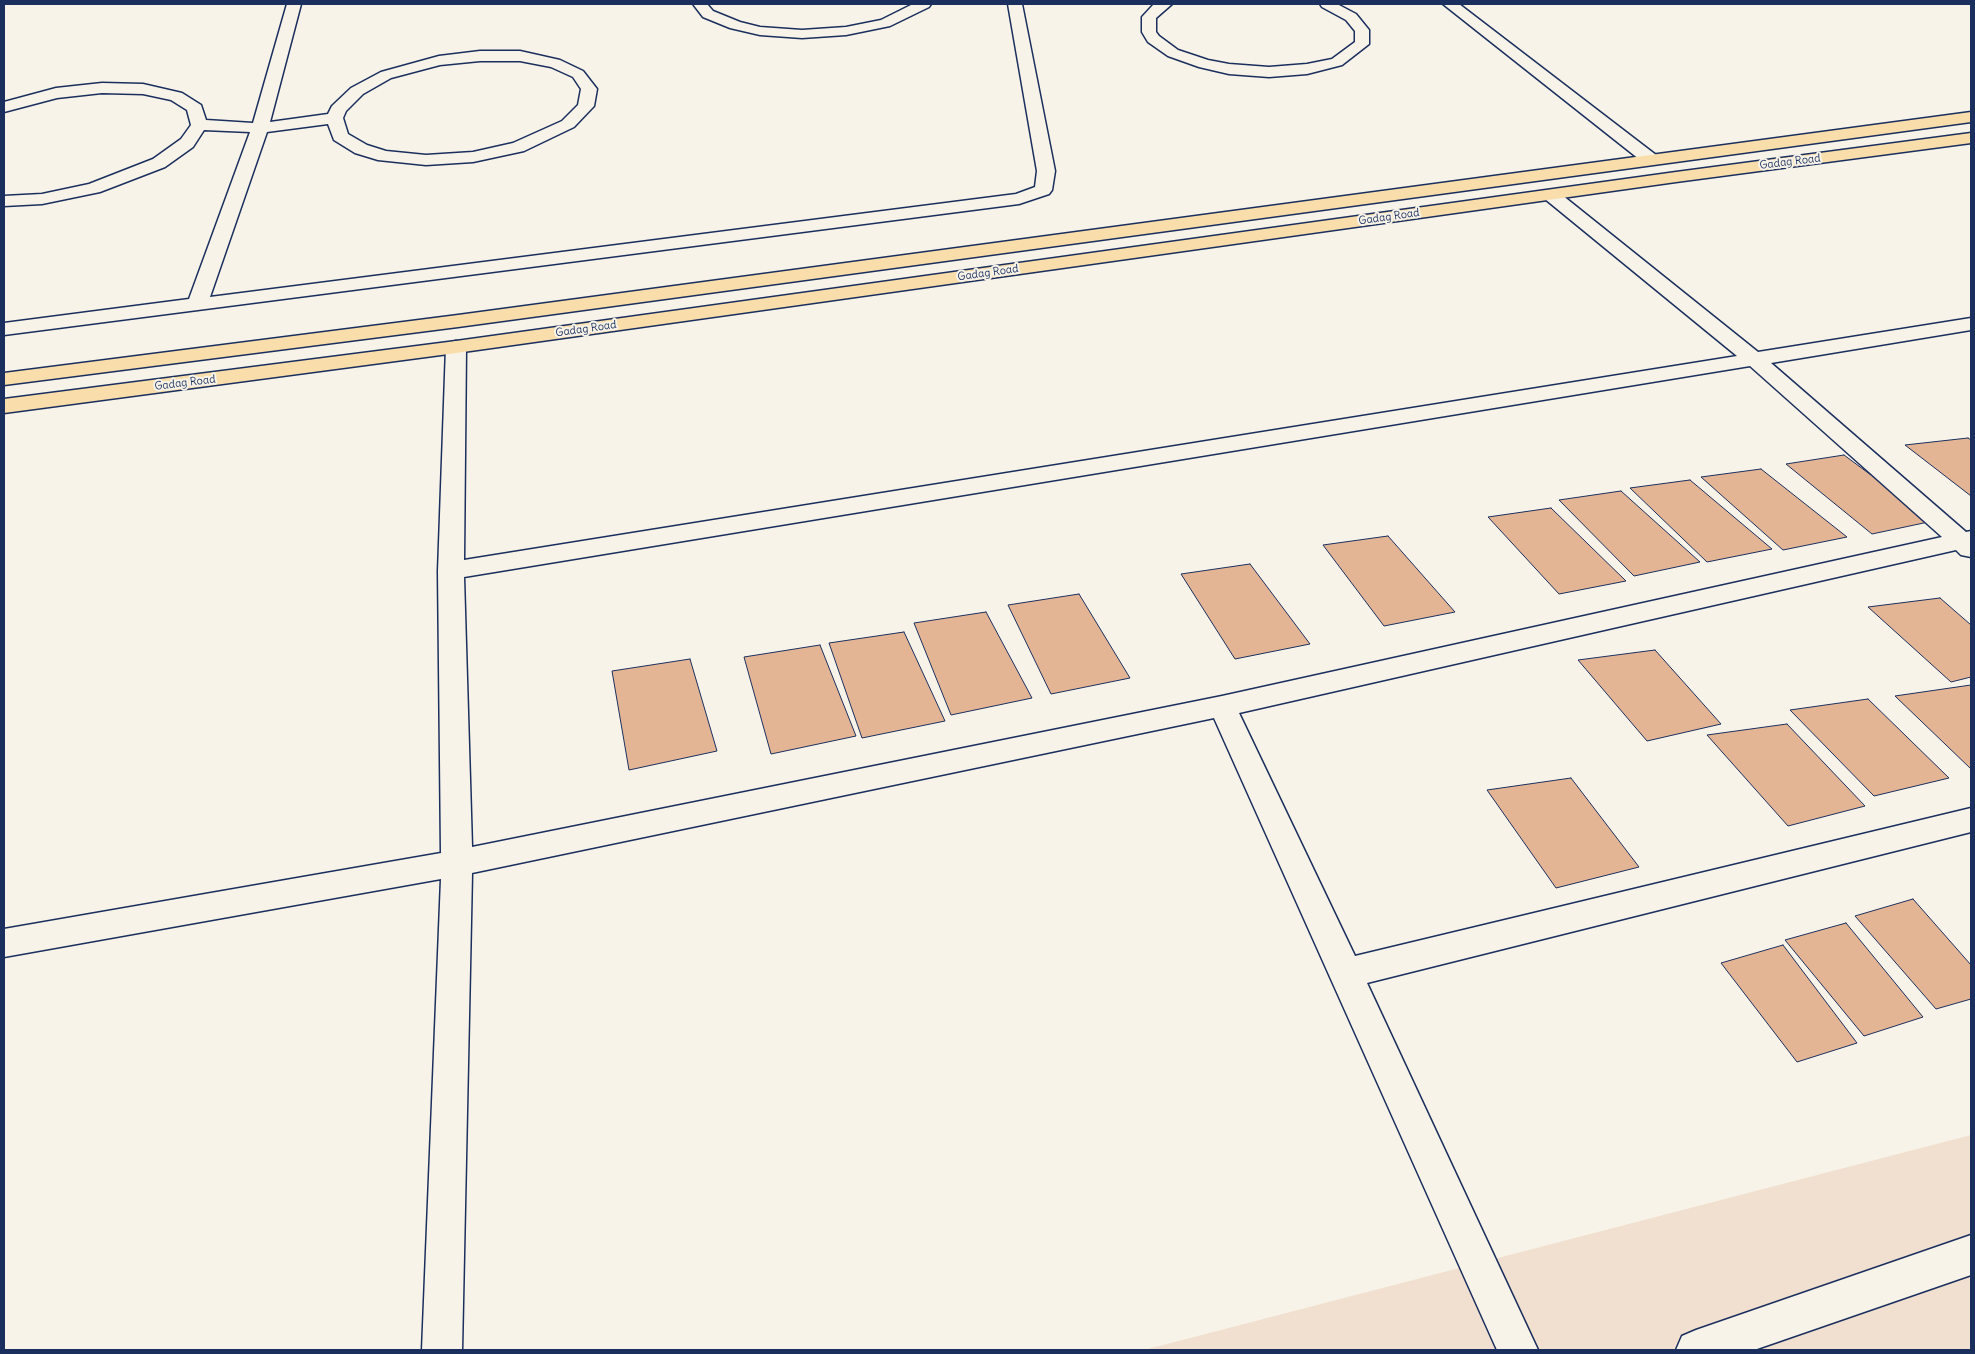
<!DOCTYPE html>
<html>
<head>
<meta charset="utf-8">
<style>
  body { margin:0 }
  #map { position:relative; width:1975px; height:1354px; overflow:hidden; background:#f7f3e8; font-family:Delius,sans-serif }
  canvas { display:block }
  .frame { position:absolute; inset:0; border:5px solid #1b2f5e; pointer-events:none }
</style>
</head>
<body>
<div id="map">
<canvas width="1975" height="1354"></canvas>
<div class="frame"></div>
</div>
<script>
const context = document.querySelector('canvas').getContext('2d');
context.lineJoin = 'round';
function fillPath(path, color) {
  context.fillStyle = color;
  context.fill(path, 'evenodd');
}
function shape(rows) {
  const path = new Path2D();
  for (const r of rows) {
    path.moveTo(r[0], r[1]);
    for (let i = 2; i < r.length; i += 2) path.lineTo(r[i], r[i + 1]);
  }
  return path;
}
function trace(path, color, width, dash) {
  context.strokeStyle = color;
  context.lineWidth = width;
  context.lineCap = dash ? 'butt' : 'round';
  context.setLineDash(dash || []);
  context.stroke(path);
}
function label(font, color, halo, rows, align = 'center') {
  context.font = font + ' Delius,sans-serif';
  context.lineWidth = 4;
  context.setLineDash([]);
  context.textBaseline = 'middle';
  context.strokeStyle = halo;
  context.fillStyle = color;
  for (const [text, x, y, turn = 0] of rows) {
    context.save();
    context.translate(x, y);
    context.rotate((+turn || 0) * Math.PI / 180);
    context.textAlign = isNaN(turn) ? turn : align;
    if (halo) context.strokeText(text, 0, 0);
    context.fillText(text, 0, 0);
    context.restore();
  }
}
const built = shape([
  [1971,1135,1971,1350,1144,1350]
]);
const building = shape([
  [1968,438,1971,440,1971,496,1905,445,1968,438],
  [1844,455,1933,521,1872,534,1786,464,1844,455],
  [1761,469,1847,537,1783,550,1701,477,1761,469],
  [1690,480,1772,549,1707,562,1630,488,1690,480],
  [1621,491,1700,562,1634,576,1559,500,1621,491],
  [1551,508,1626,581,1559,594,1488,517,1551,508],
  [1388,536,1455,612,1384,626,1323,545,1388,536],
  [1250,564,1310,644,1235,659,1181,574,1250,564],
  [1079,594,1130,678,1051,694,1008,605,1079,594],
  [1940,598,1971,625,1971,677,1951,682,1868,607,1940,598],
  [986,612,1032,698,951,715,914,623,986,612],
  [904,632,945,721,862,738,829,643,904,632],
  [820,645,856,736,771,754,744,657,820,645],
  [1655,650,1721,724,1647,741,1578,660,1655,650],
  [690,659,717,751,629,770,612,671,690,659],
  [1971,685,1971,769,1895,696,1971,685],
  [1868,699,1949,778,1874,796,1790,710,1868,699],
  [1787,724,1865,806,1788,826,1707,735,1787,724],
  [1571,778,1639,867,1556,888,1487,790,1571,778],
  [1913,899,1971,965,1971,999,1936,1009,1855,916,1913,899],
  [1846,923,1923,1017,1864,1036,1785,940,1846,923],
  [1783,945,1857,1043,1797,1062,1721,963,1783,945]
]);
const minor = shape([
  [287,4,301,4,270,122,328,114,332,106,351,88,381,72,439,56,480,51,520,51,560,60,583,71,597,89,594,106,574,127,524,151,473,162,426,165,378,160,355,153,334,140,328,124,267,132,210,297,1016,194,1035,187,1037,171,1008,4,1022,4,1055,171,1052,190,1049,194,1019,204,4,335,4,323,189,299,250,132,204,130,193,147,165,167,100,192,42,204,4,206,4,196,42,194,89,184,153,159,181,139,191,125,187,110,171,100,143,94,102,93,57,98,4,112,4,102,56,88,102,83,143,84,182,93,201,105,206,120,253,123,287,4],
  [480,61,520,61,551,67,573,77,581,89,578,105,562,121,513,143,473,152,426,155,386,151,367,145,348,134,343,118,346,111,363,94,391,78,440,65,480,61],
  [693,4,707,4,713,11,740,22,760,27,802,30,846,27,881,20,913,4,931,4,929,7,890,26,846,35,802,38,760,35,730,28,703,17,693,4],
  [1154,4,1172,4,1156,18,1156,32,1159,36,1178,50,1208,60,1229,64,1269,67,1307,64,1332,59,1355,42,1355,31,1346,20,1322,7,1320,4,1337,4,1356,14,1369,30,1369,44,1342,65,1307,74,1269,77,1229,74,1199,67,1168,56,1148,42,1142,32,1142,17,1154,4],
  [1443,4,1459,4,1656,155,1659,159,1656,163,1650,164,1644,163,1443,4],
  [1551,190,1557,191,1758,352,1971,318,1971,330,1771,363,1966,532,1971,531,1971,557,1961,555,1956,550,1239,713,1355,956,1971,808,1971,832,1367,983,1538,1350,1497,1350,1214,718,472,873,462,1350,422,1350,441,879,4,957,4,929,441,853,438,571,446,347,449,343,456,341,463,343,466,347,464,560,1737,356,1545,199,1542,195,1545,191,1551,190],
  [1750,366,1942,537,1222,696,472,847,464,577,1750,366],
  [1971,1235,1971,1275,1754,1350,1676,1350,1682,1336,1696,1330,1971,1235]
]);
const highway = shape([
  [1971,112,1971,122,458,327,4,385,4,373,458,315,1971,112],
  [1971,133,1971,143,1676,182,456,353,4,413,4,399,456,341,1676,172,1971,133]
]);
const farStreetnames = [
  ["Gadag Road",1790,162,-7],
  ["Gadag Road",1389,217,-8],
  ["Gadag Road",988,273,-8],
  ["Gadag Road",586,329,-8],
  ["Gadag Road",185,383,-7]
];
fillPath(built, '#f1e0cf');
fillPath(building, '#e4b595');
trace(building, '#1b2f5e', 1);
trace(minor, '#1b2f5e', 3);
trace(highway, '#1b2f5e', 3);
fillPath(minor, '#f7f3e8');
fillPath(highway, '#f9deab');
label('11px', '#1b2f5e', '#f7f3e8', farStreetnames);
</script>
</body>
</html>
